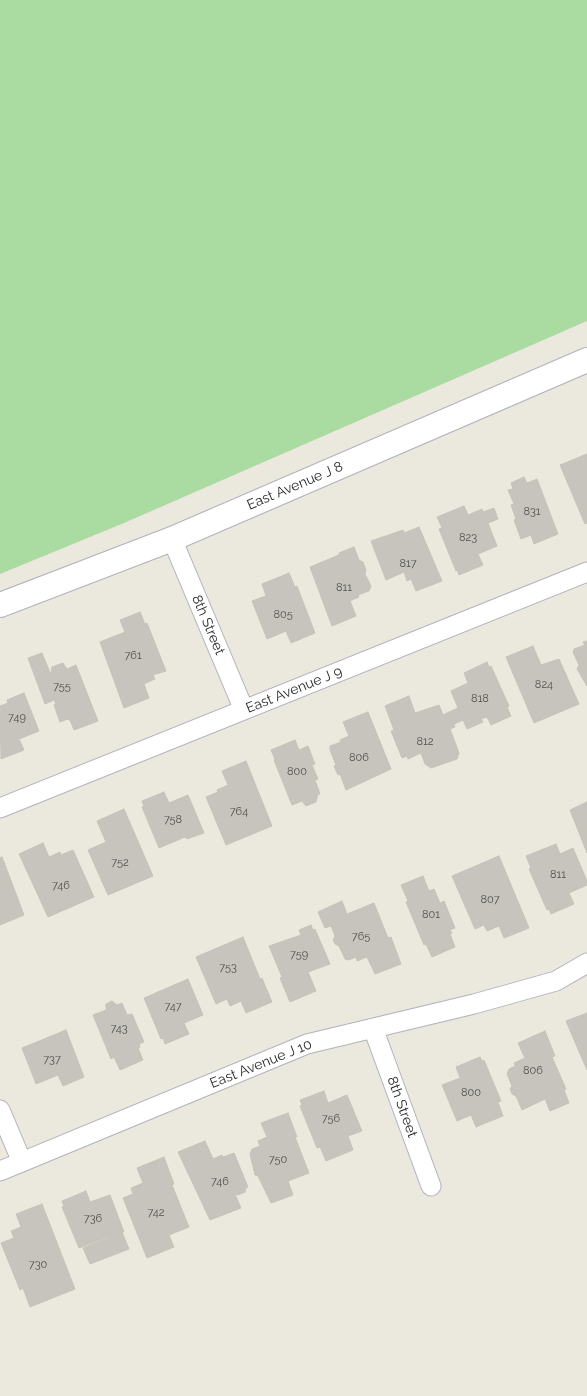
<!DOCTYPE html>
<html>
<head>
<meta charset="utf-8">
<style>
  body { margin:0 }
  canvas { display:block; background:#ebe8de }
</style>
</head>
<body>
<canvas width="587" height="1396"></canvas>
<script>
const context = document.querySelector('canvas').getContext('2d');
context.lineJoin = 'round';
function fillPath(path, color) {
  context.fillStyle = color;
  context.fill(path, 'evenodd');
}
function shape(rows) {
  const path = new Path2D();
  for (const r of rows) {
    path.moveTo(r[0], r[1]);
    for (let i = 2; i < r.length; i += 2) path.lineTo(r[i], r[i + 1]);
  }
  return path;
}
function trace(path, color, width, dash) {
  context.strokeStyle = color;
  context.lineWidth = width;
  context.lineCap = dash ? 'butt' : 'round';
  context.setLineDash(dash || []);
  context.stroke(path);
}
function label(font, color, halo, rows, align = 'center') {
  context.font = font + ' Raleway,sans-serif';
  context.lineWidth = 5;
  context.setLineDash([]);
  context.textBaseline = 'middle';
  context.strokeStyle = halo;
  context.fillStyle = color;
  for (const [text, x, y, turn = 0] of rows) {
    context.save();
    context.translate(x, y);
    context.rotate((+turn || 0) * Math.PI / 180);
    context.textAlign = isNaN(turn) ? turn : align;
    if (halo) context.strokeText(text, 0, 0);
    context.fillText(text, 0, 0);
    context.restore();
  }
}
const green = shape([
  [0,0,587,0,587,321,124,523,0,574]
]);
const building = shape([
  [587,454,587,523,585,524,560,465,587,454],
  [524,477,527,483,537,479,558,534,534,544,531,535,521,539,514,520,516,519,511,505,514,504,508,490,513,489,511,483,524,477],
  [464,506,468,515,482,509,483,512,494,508,498,519,488,523,497,546,478,554,483,565,459,575,457,570,456,571,439,529,442,528,437,517,464,506],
  [419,527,442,581,416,591,411,579,407,581,404,572,386,580,371,541,403,530,404,533,419,527],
  [354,547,359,560,363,562,366,570,365,574,371,586,369,591,358,595,359,597,350,601,356,616,332,626,310,567,339,555,339,553,354,547],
  [289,573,295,587,297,586,315,633,291,643,286,631,267,639,252,601,266,596,262,584,289,573],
  [140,612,145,624,147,623,166,671,153,675,155,679,144,684,149,698,124,708,100,642,125,632,120,620,140,612],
  [587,641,587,686,577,669,579,665,573,652,574,649,585,645,583,642,587,641],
  [533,646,541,665,559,659,579,704,534,723,506,657,533,646],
  [42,653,51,675,52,667,63,663,67,669,76,665,98,721,74,730,70,720,69,720,68,719,60,722,54,705,56,704,54,700,45,704,28,658,42,653],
  [487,662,489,667,491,666,509,706,507,707,511,716,491,725,487,717,481,719,483,722,467,729,463,720,454,724,449,712,458,708,451,691,468,683,464,673,487,662],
  [24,693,39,731,19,739,24,750,1,759,0,706,8,703,7,700,24,693],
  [409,696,415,713,439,705,443,715,449,712,455,727,450,729,459,753,457,759,431,768,425,764,421,753,408,759,407,756,402,758,391,731,394,730,385,706,409,696],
  [368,712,391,769,346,790,340,774,338,775,334,766,336,765,330,750,330,746,341,742,340,740,349,736,343,722,368,712],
  [295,740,299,750,308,746,315,764,312,765,318,779,315,780,320,794,318,794,316,802,306,806,302,801,292,805,274,760,275,759,271,750,295,740],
  [246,761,272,826,226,845,206,797,218,792,217,790,228,785,222,771,246,761],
  [164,792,169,803,188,795,204,833,187,839,185,837,159,848,142,807,144,806,142,801,164,792],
  [587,802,587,853,570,810,587,802],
  [124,809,153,876,108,895,88,850,106,842,97,821,124,809],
  [43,843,49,857,60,852,61,855,73,850,94,897,48,917,19,854,43,843],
  [556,844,560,854,573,848,587,881,587,885,569,893,574,904,551,914,549,909,547,910,529,869,531,868,526,856,556,844],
  [499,856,529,928,504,938,499,926,487,931,484,925,475,929,452,876,499,856],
  [2,857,24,915,0,925,0,858,2,857],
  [423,876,429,891,434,889,440,903,444,901,455,928,450,930,452,933,450,934,455,947,432,957,426,944,424,945,406,902,408,901,401,885,423,876],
  [342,901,347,914,374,903,388,938,391,937,401,964,375,974,367,957,357,961,356,957,349,960,345,959,339,946,335,944,333,940,335,936,331,926,325,928,318,912,342,901],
  [311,925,313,930,315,929,330,964,308,972,316,991,290,1002,280,978,282,977,269,946,301,935,299,930,311,925],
  [243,937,260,979,262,978,272,1002,246,1013,241,1001,230,1006,227,999,216,1004,196,957,243,937],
  [188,979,203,1015,184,1023,189,1034,165,1044,163,1038,161,1039,144,998,188,979],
  [112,1001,117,1005,122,1003,127,1015,132,1014,144,1042,139,1044,140,1047,138,1048,143,1060,120,1070,114,1057,111,1059,93,1015,106,1010,106,1004,112,1001],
  [587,1013,587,1070,566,1021,587,1013],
  [66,1030,84,1077,63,1086,58,1075,36,1084,22,1048,66,1030],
  [545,1031,555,1056,552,1057,566,1089,564,1090,569,1103,550,1111,545,1099,522,1110,516,1096,512,1094,510,1089,512,1086,507,1074,509,1069,515,1066,514,1063,525,1058,518,1043,545,1031],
  [480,1057,482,1061,484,1060,501,1101,498,1102,503,1116,476,1127,471,1115,457,1121,442,1085,460,1078,456,1067,480,1057],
  [324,1091,328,1103,347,1095,362,1131,348,1136,353,1150,326,1161,320,1147,317,1148,300,1106,302,1105,300,1100,324,1091],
  [288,1113,297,1137,295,1137,309,1173,288,1181,293,1195,271,1203,258,1176,255,1175,250,1154,252,1149,260,1146,258,1141,267,1137,261,1123,288,1113],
  [205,1141,213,1159,222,1155,223,1157,234,1153,248,1187,246,1188,245,1192,238,1195,235,1194,241,1208,210,1220,178,1152,205,1141],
  [164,1157,174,1184,172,1185,189,1227,169,1235,174,1247,147,1258,123,1198,133,1194,131,1188,143,1183,137,1168,164,1157],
  [86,1191,90,1202,110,1195,124,1232,122,1232,129,1249,90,1264,83,1248,110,1237,110,1236,79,1248,62,1207,64,1206,62,1201,86,1191],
  [42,1204,75,1289,30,1307,23,1288,20,1290,1,1243,14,1238,11,1231,21,1227,16,1214,42,1204]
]);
const minor = shape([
  [172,539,244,710],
  [0,808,587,572],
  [373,1028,431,1186],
  [0,1110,22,1162],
  [0,1171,307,1044,474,1004,556,981,587,963]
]);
const tertiary = shape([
  [0,605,172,539,587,360]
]);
const numberNames = [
  ["831",532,512],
  ["823",468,538],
  ["817",408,564],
  ["811",344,588],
  ["805",283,615],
  ["761",133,656],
  ["824",544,685],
  ["755",62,687],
  ["818",480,699],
  ["749",17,718],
  ["812",425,742],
  ["806",359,758],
  ["800",297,772],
  ["764",239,812],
  ["758",173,820],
  ["752",120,863],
  ["811",558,875],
  ["746",61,886],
  ["807",490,900],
  ["801",431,915],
  ["765",361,937],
  ["759",299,955],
  ["753",228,968],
  ["747",173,1007],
  ["743",119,1029],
  ["737",52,1060],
  ["806",533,1071],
  ["800",471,1093],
  ["756",331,1119],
  ["750",278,1160],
  ["746",220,1182],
  ["742",156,1213],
  ["736",93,1219],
  ["730",38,1265]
];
const streetNames = [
  ["East Avenue J 8",295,486,-23],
  ["8th Street",208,625,67],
  ["East Avenue J 9",294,690,-22],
  ["East Avenue J 10",261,1064,-22],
  ["8th Street",402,1107,70]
];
fillPath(green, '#aadba1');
fillPath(building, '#c6c4bd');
trace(building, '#c6c3b8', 1);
trace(minor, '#b2b2bc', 21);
trace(tertiary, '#b2b2bc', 26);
trace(minor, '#fff', 19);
trace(tertiary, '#fff', 24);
label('11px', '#51504f', null, numberNames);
label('14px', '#2a2a2a', '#fff', streetNames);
</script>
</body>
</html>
